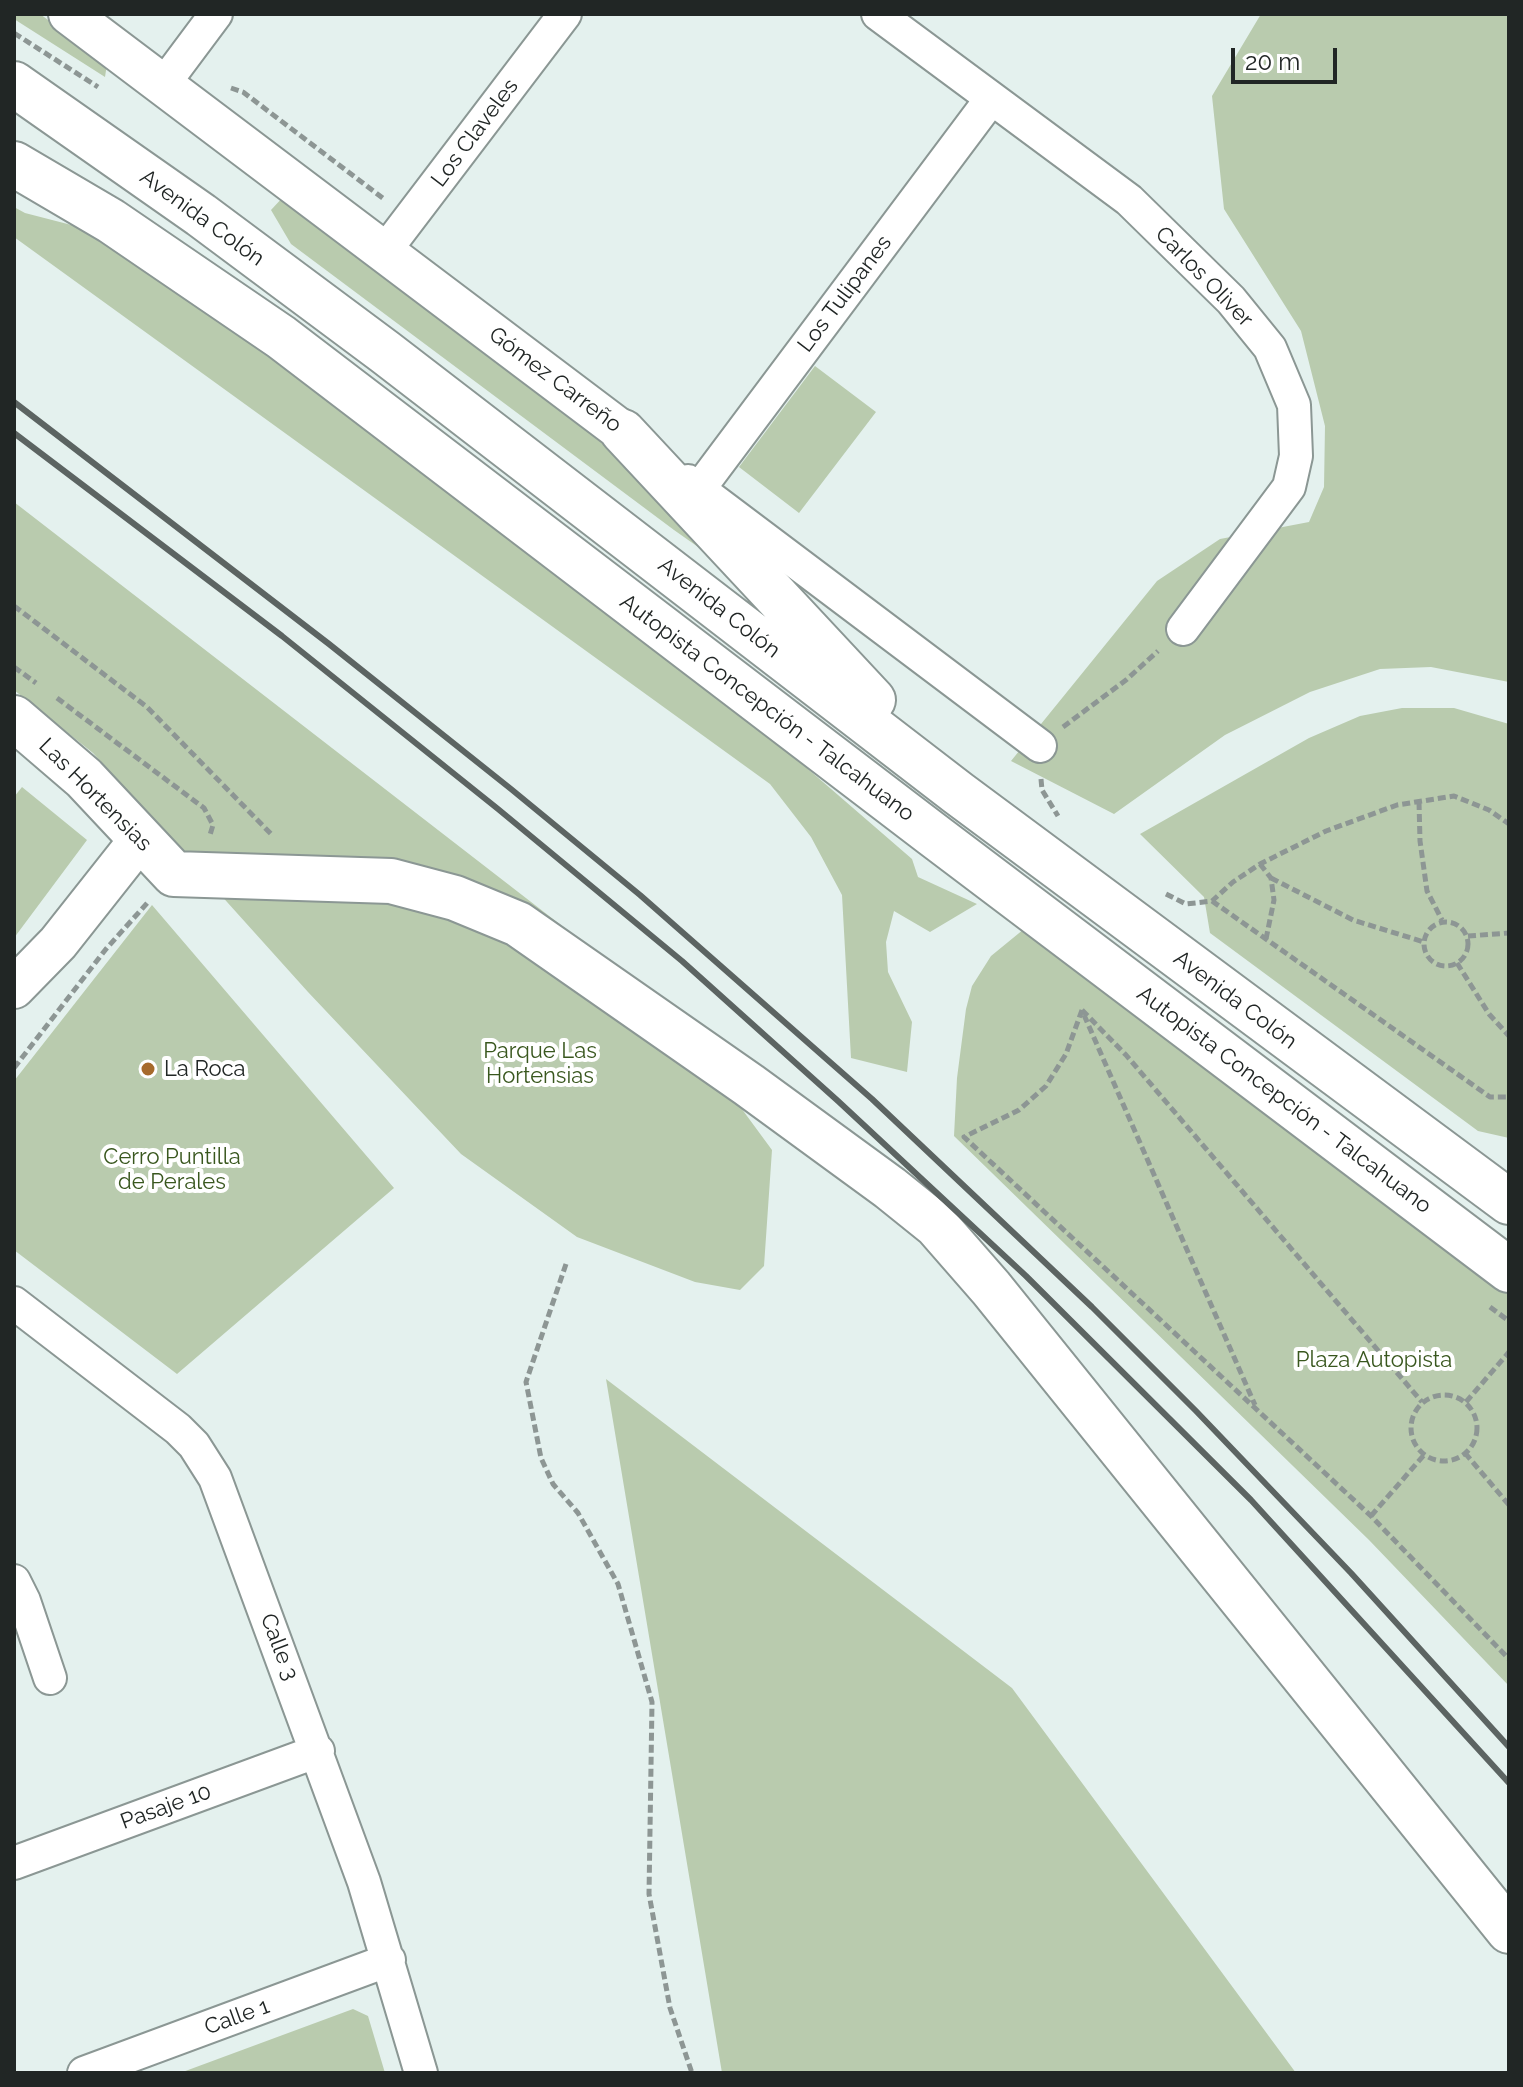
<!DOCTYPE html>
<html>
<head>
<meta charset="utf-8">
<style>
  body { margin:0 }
  #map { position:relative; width:1523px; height:2087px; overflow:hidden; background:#e4f1ee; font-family:Raleway,sans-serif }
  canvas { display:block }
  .frame { position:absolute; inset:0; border:16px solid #212625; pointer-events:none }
  .scale { position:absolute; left:1231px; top:48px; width:106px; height:36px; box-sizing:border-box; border:4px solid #212625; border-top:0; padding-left:10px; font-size:24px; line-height:28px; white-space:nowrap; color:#212625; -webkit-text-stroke:6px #fff; paint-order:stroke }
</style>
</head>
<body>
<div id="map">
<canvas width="1523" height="2087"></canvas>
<div class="frame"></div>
<div class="scale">20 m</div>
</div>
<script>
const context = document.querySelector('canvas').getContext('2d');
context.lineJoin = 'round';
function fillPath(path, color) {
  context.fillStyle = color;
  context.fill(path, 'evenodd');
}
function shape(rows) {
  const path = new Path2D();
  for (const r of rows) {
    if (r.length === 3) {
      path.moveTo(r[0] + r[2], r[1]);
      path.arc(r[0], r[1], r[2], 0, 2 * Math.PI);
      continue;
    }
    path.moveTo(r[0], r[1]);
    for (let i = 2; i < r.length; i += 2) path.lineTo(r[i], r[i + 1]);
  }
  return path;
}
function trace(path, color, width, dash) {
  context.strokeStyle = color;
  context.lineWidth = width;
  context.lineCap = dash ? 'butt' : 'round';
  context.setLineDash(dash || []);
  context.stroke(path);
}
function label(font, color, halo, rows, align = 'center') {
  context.font = font + ' Raleway,sans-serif';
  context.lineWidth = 8;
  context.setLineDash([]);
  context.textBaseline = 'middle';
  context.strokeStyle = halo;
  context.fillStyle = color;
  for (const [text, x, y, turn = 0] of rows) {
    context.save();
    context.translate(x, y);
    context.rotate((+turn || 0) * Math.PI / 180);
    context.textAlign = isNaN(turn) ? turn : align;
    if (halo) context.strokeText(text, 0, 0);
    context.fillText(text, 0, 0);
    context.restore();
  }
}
const green = shape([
  [14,14,40,14,107,64,105,77,14,19],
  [1261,14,1509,14,1509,682,1431,667,1380,669,1310,692,1225,735,1114,814,1011,761,1157,581,1220,539,1309,522,1324,487,1325,426,1301,331,1224,209,1212,96],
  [284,196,574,412,752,585,674,530,291,244,271,210],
  [14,207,25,213,83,228,308,383,786,750,912,859,918,877,977,904,930,932,894,911,886,942,888,972,912,1022,907,1072,851,1058,842,895,811,837,770,784,14,237],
  [815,366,876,412,799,513,739,467],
  [14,502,597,953,697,1048,772,1150,764,1266,740,1290,695,1282,577,1237,461,1154,308,992,93,753,14,690],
  [1402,708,1454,708,1509,724,1509,1138,1478,1131,1210,933,1204,897,1140,834,1309,738,1360,716],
  [22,787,87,840,14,938,14,797],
  [152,905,394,1188,177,1374,14,1250,14,1081],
  [1024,929,1509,1295,1509,1686,1369,1540,954,1136,957,1078,966,1009,972,986,991,956],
  [606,1379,1012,1688,1296,2073,722,2073],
  [353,2009,368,2016,385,2073,180,2073]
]);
const path = shape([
  [14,33,98,87],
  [231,88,243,92,384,199],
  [14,606,147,707,273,836],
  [14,667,36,683],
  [57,698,204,808,213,825,210,835],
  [1063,727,1126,680,1158,651],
  [1041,779,1042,790,1058,816],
  [1419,802,1420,841,1427,891,1442,920],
  [1260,864,1271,878,1274,900,1266,939],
  [1271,878,1353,920,1424,942],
  [1166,894,1186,904,1212,901,1233,882,1260,864,1326,831,1397,805,1454,796,1489,810,1509,824],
  [1212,901,1490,1097,1509,1097],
  [1446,944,22],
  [1468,936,1509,933],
  [1457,963,1489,1014,1509,1036],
  [1082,1010,1066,1054,1046,1086,1019,1110,964,1137,1371,1516,1509,1659],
  [1082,1010,1126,1055,1422,1402],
  [1084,1015,1255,1405],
  [14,1068,106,949,149,901],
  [566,1264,526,1382,541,1458,553,1484,578,1513,618,1584,652,1702,649,1894,670,2008,692,2073],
  [1490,1307,1509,1321],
  [1444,1428,33],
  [1466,1402,1509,1352],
  [1465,1453,1509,1505],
  [1371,1516,1424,1455]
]);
const minor = shape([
  [878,14,1129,200,1231,300,1270,348,1294,405,1296,456,1289,487,1183,629],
  [163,85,216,14],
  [384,252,565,14],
  [688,481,1040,746],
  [699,489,991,99],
  [14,1303,178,1429,194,1445,215,1478,364,1882,421,2073],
  [14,1581,24,1601,50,1678],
  [14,1863,318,1751],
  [84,2073,389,1960]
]);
const tertiary = shape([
  [69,14,623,432],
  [14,988,58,943,141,838]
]);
const primary = shape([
  [14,84,201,215,385,352,958,793,1509,1202],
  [14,164,111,221,281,337,932,834,1509,1270],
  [623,432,873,700],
  [14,718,84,778,174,874,391,881,455,898,518,924,749,1085,890,1188,936,1225,991,1288,1509,1931]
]);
const rail = shape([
  [14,402,329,644,511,789,640,895,872,1099,1092,1307,1196,1411,1351,1573,1509,1747],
  [14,433,282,636,498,809,682,961,838,1101,1026,1276,1251,1500,1509,1783]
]);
const markers = [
  [148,1069,8,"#a66a2c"]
];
const streetNames = [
  ["Los Claveles",475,133,-53],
  ["Avenida Colón",202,218,36],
  ["Carlos Oliver",1204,277,46],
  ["Los Tulipanes",845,294,-53],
  ["Gómez Carreño",555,380,37],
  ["Avenida Colón",719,608,38],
  ["Autopista Concepción - Talcahuano",767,708,37],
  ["Las Hortensias",95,795,45],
  ["Avenida Colón",1235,1000,37],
  ["Autopista Concepción - Talcahuano",1284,1100,37],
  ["Calle 3",279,1647,69],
  ["Pasaje 10",166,1807,-20],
  ["Calle 1",237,2017,-20]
];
const parkNames = [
  ["Parque Las",540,1051],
  ["Hortensias",540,1076],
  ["Cerro Puntilla",172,1157],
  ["de Perales",172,1182],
  ["Plaza Autopista",1374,1360]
];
const poiNames = [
  ["La Roca",164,1069]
];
fillPath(green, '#b9cbae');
trace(minor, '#8b9794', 36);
trace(tertiary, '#8b9794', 44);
trace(primary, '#8b9794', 48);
trace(path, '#8d9694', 5, [8, 4]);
trace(minor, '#fff', 32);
trace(tertiary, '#fff', 40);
trace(primary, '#fff', 44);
trace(rail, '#5c6462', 6);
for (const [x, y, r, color] of markers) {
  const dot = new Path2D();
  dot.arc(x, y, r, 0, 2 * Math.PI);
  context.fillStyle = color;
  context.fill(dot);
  trace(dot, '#fff', 3);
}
label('22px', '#212625', '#fff', streetNames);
label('22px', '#39571e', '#fff', parkNames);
label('22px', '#212625', '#fff', poiNames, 'left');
</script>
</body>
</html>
